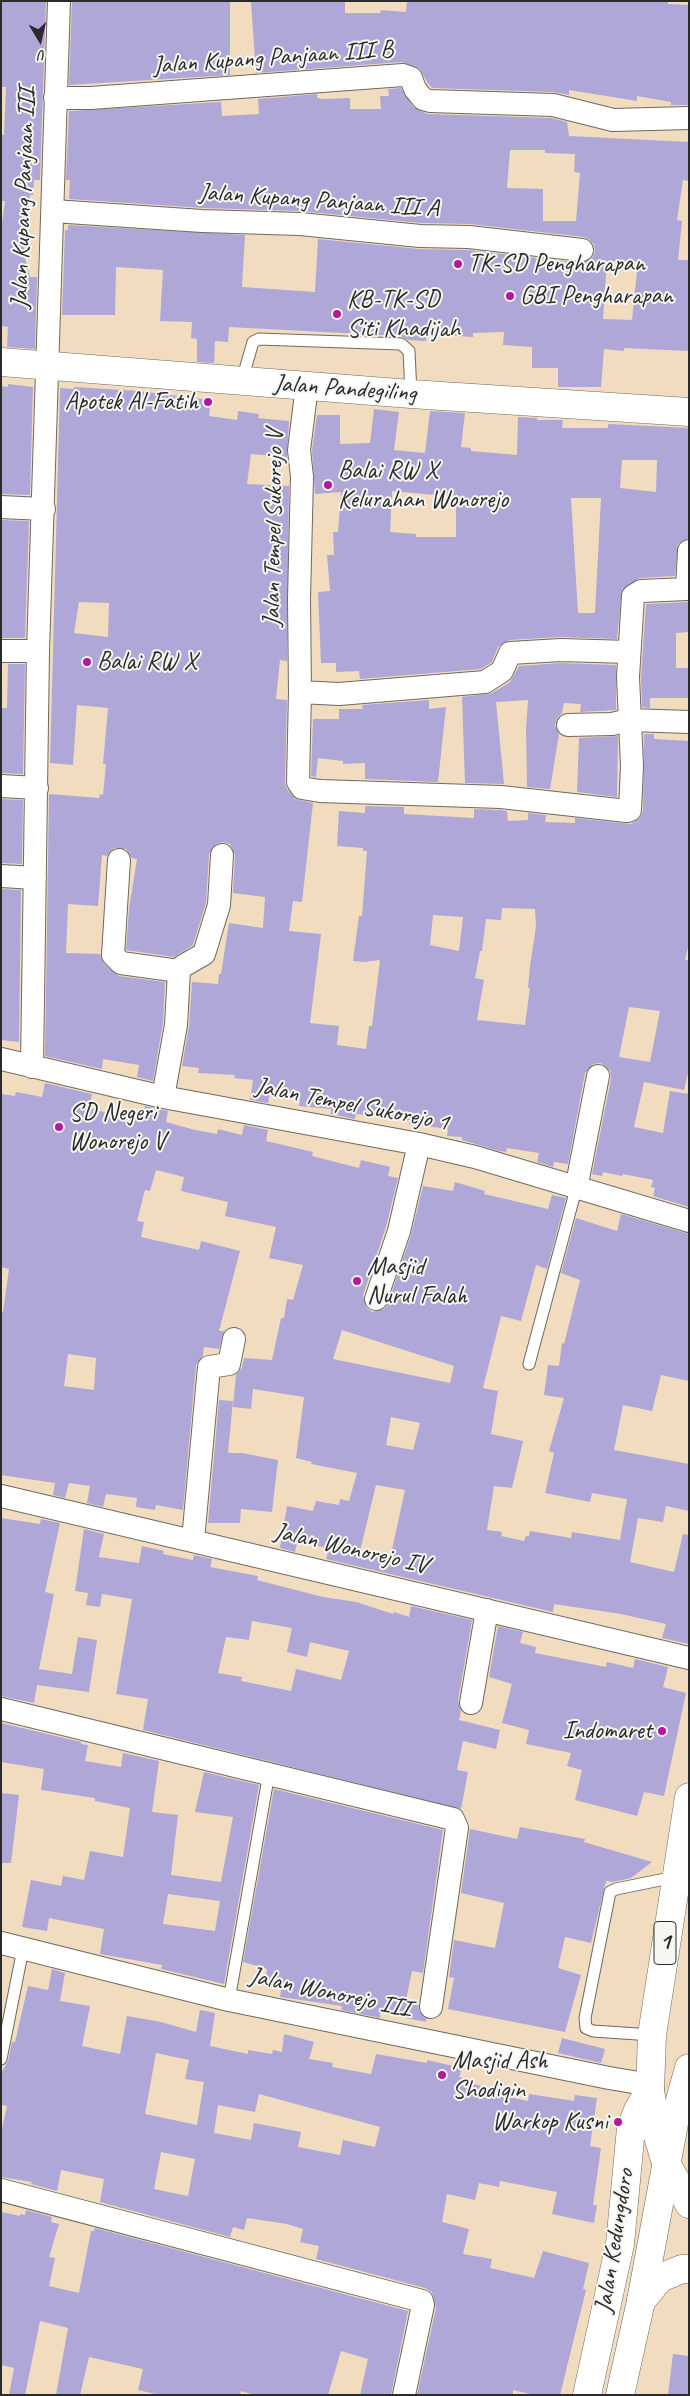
<!DOCTYPE html>
<html>
<head>
<meta charset="utf-8">
<style>
  body { margin:0 }
  #map { position:relative; width:690px; height:2396px; overflow:hidden; background:#f1dcbf; font-family:Caveat,sans-serif }
  canvas { display:block }
  .frame { position:absolute; inset:0; border:2px solid #2b2b2b; pointer-events:none }
  .north { position:absolute; left:15px; top:15px; width:50px; height:50px; -webkit-text-stroke:4px #f6f6f2; paint-order:stroke; rotate:171deg; font-size:14px; font-weight:700; line-height:20px; text-align:center; color:#2b2b2b }
  .north::after { content:''; display:block; margin:auto; width:18px; height:22px; background:#2b2b2b; clip-path:polygon(50% 0,100% 100%,50% 72%,0 100%) }
</style>
</head>
<body>
<div id="map">
<canvas width="690" height="2396"></canvas>
<div class="frame"></div>
<div class="north">U</div>
</div>
<script>
const context = document.querySelector('canvas').getContext('2d');
context.lineJoin = 'round';
function fillPath(path, color) {
  context.fillStyle = color;
  context.fill(path, 'evenodd');
}
function shape(rows) {
  const path = new Path2D();
  for (const r of rows) {
    path.moveTo(r[0], r[1]);
    for (let i = 2; i < r.length; i += 2) path.lineTo(r[i], r[i + 1]);
  }
  return path;
}
function trace(path, color, width, dash) {
  context.strokeStyle = color;
  context.lineWidth = width;
  context.lineCap = dash ? 'butt' : 'round';
  context.setLineDash(dash || []);
  context.stroke(path);
}
function label(font, color, halo, rows, align = 'center') {
  context.font = font + ' Caveat,sans-serif';
  context.lineWidth = 4;
  context.setLineDash([]);
  context.textBaseline = 'middle';
  context.strokeStyle = halo;
  context.fillStyle = color;
  for (const [text, x, y, turn = 0] of rows) {
    context.save();
    context.translate(x, y);
    context.rotate((+turn || 0) * Math.PI / 180);
    context.textAlign = isNaN(turn) ? turn : align;
    if (halo) context.strokeText(text, 0, 0);
    context.fillText(text, 0, 0);
    context.restore();
  }
}
const building = shape([
  [1,1,46,1,40,180,34,180,33,195,30,195,24,254,30,277,37,277,35,349,7,347,8,327,1,326,1,231,5,201,1,201,1,135,4,135,6,87,1,87],
  [72,1,230,1,230,75,69,85],
  [345,1,345,13,380,13,381,10,406,12,407,1,668,1,668,4,689,5,689,105,671,105,671,102,637,96,637,101,569,90,569,95,553,92,432,88,427,82,420,69,402,62,256,73,251,2],
  [401,88,413,107,427,114,551,118,567,122,569,136,689,142,689,181,683,180,677,220,682,221,678,260,689,260,689,351,624,348,624,351,604,349,601,387,558,387,558,368,532,368,532,347,503,345,504,332,473,333,473,337,427,334,426,341,408,340,401,336,229,327,228,342,215,341,214,363,197,362,197,339,191,338,192,322,160,321,163,270,116,267,115,315,62,315,65,230,68,230,68,225,245,235,242,287,315,292,318,239,419,249,468,250,580,263,592,258,595,252,594,245,590,240,584,237,470,224,421,223,300,211,203,208,69,199,70,180,66,180,69,111,221,102,222,116,259,114,258,99,317,94,317,98,323,99,350,98,350,109,381,109,380,96,389,96,388,89],
  [510,150,545,150,545,153,575,154,574,172,580,173,576,221,543,221,543,189,507,188],
  [607,261,638,262,632,320,603,319],
  [8,384,33,387,30,495,1,494,1,386,8,387],
  [74,387,138,391,211,400,209,416,237,420,238,411,259,414,258,418,289,421,287,457,251,454,247,484,289,486,287,661,280,660,276,699,287,700,285,782,287,789,295,799,313,803,302,902,293,901,289,931,321,934,310,1023,339,1026,337,1045,366,1049,369,1026,372,1026,380,960,364,962,353,961,359,916,362,916,367,851,363,851,363,848,337,846,339,811,365,813,365,806,404,807,404,814,474,818,474,809,500,810,507,811,508,821,528,820,528,813,546,815,545,822,575,823,575,818,631,824,640,818,643,811,644,734,654,734,654,739,689,741,689,943,685,960,689,960,689,1069,684,1090,644,1082,634,1127,663,1133,670,1091,689,1094,689,1207,653,1196,655,1188,651,1187,653,1180,623,1174,622,1176,603,1172,602,1176,592,1174,611,1079,610,1071,601,1063,593,1064,585,1073,568,1164,554,1162,553,1167,537,1162,539,1153,507,1148,506,1152,499,1151,462,1140,462,1137,447,1136,448,1129,409,1124,410,1120,356,1114,355,1119,331,1114,331,1109,299,1106,300,1097,270,1092,268,1103,250,1100,253,1080,234,1078,235,1075,198,1073,199,1068,182,1066,189,1026,192,982,218,984,219,974,221,974,229,923,263,928,265,897,233,893,235,855,230,844,223,842,216,844,209,854,206,903,193,945,174,957,126,950,129,909,137,859,132,858,126,849,114,848,107,856,102,855,98,906,68,904,66,953,100,954,104,964,119,976,165,982,163,1023,153,1081,137,1077,139,1065,103,1059,102,1069,45,1056,49,794,99,798,100,794,103,795,106,764,103,764,108,708,77,705,73,765,50,763,60,388,74,389],
  [79,602,109,603,108,637,74,633],
  [502,908,535,909,536,927,530,966,528,988,530,988,525,1025,477,1020,484,980,475,978,480,951,482,951,486,919,501,920],
  [433,915,463,917,459,951,430,945],
  [629,1007,660,1011,650,1062,619,1057],
  [374,409,399,412,394,450,425,453,430,411,465,413,461,447,471,448,471,451,517,455,518,417,537,418,537,420,563,420,562,428,608,428,608,424,689,428,689,538,678,544,675,576,640,578,622,589,617,639,561,637,509,640,498,647,492,662,481,669,360,679,359,671,336,672,336,663,321,663,318,592,330,591,327,555,334,555,333,532,338,532,341,492,315,494,312,450,317,415,340,415,340,444,370,443],
  [622,460,657,460,656,492,620,488],
  [392,491,456,497,456,537,416,537,416,534,390,532],
  [571,498,601,498,595,613,578,613],
  [1,520,29,521,25,638,1,638],
  [689,602,689,632,676,633,676,668,689,668,689,698,650,698,650,708,642,707,641,677,646,604],
  [561,663,616,665,616,710,580,712,581,704,564,703,562,713,557,718,555,725,559,734,550,789,527,787,526,729,528,700,496,702,504,784,465,783,462,697,492,693,510,682,519,666],
  [8,664,25,664,23,774,1,773,1,708,7,708],
  [429,700,429,709,446,707,438,782,365,779,365,763,343,764,343,761,318,758,316,777,311,776,313,719,339,719,339,709,363,709,362,705],
  [618,736,617,797,577,792,579,738],
  [1,799,23,800,22,864,1,863],
  [1,889,21,890,19,1042,1,1040],
  [45,1083,92,1094,89,1108,142,1122,145,1106,168,1111,166,1122,195,1130,217,1134,218,1129,242,1135,244,1125,268,1130,266,1141,313,1152,312,1156,359,1168,361,1160,390,1167,388,1176,398,1178,386,1227,363,1295,366,1307,372,1312,384,1309,388,1303,411,1235,423,1186,453,1191,455,1182,485,1191,484,1194,548,1209,552,1195,566,1198,547,1269,536,1265,521,1321,501,1316,483,1388,498,1391,491,1434,523,1441,512,1488,494,1486,487,1530,502,1532,501,1536,524,1541,526,1536,529,1536,530,1531,571,1538,572,1532,620,1540,627,1499,592,1493,590,1502,545,1493,554,1453,549,1451,564,1398,544,1395,548,1365,559,1366,562,1343,564,1344,580,1280,561,1273,576,1218,617,1231,621,1214,689,1234,689,1381,661,1375,652,1411,623,1405,614,1450,689,1464,689,1511,666,1506,663,1522,638,1518,630,1562,674,1572,683,1534,689,1535,689,1644,662,1638,666,1624,621,1614,554,1604,553,1612,326,1559,329,1548,297,1542,295,1552,280,1548,287,1506,313,1511,316,1501,339,1505,340,1499,349,1501,357,1473,311,1464,312,1462,296,1458,304,1397,253,1389,251,1409,233,1407,236,1375,242,1367,244,1358,272,1360,281,1318,284,1318,287,1299,293,1300,303,1265,269,1258,276,1227,225,1216,228,1202,181,1191,184,1177,156,1170,150,1191,145,1190,137,1221,144,1222,141,1237,199,1250,201,1241,240,1251,219,1331,224,1331,219,1349,204,1347,203,1356,196,1365,183,1510,156,1505,155,1510,136,1507,137,1498,106,1494,103,1507,87,1503,90,1486,69,1483,65,1498,53,1495,55,1483,1,1475,1,1312,3,1312,9,1269,1,1267,1,1094,15,1096,16,1092,42,1097],
  [342,1330,454,1366,450,1383,333,1359],
  [68,1354,96,1358,94,1390,64,1386],
  [391,1417,420,1423,413,1450,386,1445],
  [376,1485,405,1490,390,1559,360,1551],
  [219,1400,233,1401,228,1453,242,1453,278,1460,272,1512,241,1509,240,1523,208,1523],
  [1,1518,40,1524,41,1519,60,1523,45,1592,54,1594,39,1669,72,1674,78,1637,97,1640,89,1692,37,1685,34,1703,1,1696],
  [84,1529,104,1534,99,1557,139,1563,142,1546,164,1551,163,1554,193,1560,194,1555,212,1559,210,1567,258,1576,257,1580,323,1597,356,1602,393,1614,394,1612,409,1617,411,1606,472,1620,458,1701,461,1711,459,1720,500,1730,496,1749,463,1741,457,1770,468,1772,461,1809,143,1730,148,1699,116,1694,132,1599,102,1594,100,1607,86,1605,88,1593,75,1591],
  [252,1621,292,1628,287,1652,307,1657,310,1642,349,1651,341,1680,296,1669,291,1691,241,1681,242,1677,218,1673,226,1637,249,1640],
  [498,1626,523,1632,520,1643,536,1647,535,1653,606,1667,607,1662,633,1668,635,1659,668,1667,663,1687,686,1693,664,1796,644,1792,637,1816,575,1800,582,1770,567,1766,571,1753,526,1744,529,1730,502,1723,512,1684,489,1677],
  [1,1723,81,1742,81,1744,88,1745,85,1761,121,1767,123,1753,159,1761,152,1812,178,1815,171,1875,221,1882,233,1817,195,1812,204,1772,259,1785,224,1984,161,1969,162,1965,100,1954,104,1929,49,1918,47,1931,22,1927,31,1880,61,1886,63,1876,84,1880,90,1851,123,1857,130,1808,95,1801,95,1798,41,1790,44,1769,1,1762],
  [168,1894,220,1901,215,1931,163,1924],
  [274,1789,443,1830,423,1973,412,1971,406,2000,418,2003,419,2011,426,2019,426,2022,380,2013,380,2018,341,2010,342,2006,280,1997,282,1984,265,1981,267,1969,243,1962],
  [1,1793,19,1795,11,1863,1,1863],
  [520,1827,585,1839,584,1842,652,1862,631,1878,613,1882,606,1881,591,1943,565,1937,558,1968,581,1975,565,2032,448,2009,454,1978,449,1977,454,1940,495,1948,504,1903,461,1893,470,1829,517,1839],
  [52,1969,65,1973,60,2001,90,2006,82,2046,120,2054,127,2016,161,2022,196,2032,200,2010,215,2013,210,2046,248,2054,248,2050,272,2054,273,2050,282,2052,284,2034,314,2042,309,2059,333,2063,332,2067,371,2074,376,2054,427,2063,427,2060,462,2068,459,2077,474,2081,473,2084,499,2090,498,2095,528,2101,529,2094,574,2101,575,2095,597,2098,590,2146,601,2148,593,2205,597,2205,594,2223,552,2214,557,2192,500,2181,499,2187,479,2183,475,2200,447,2194,442,2222,469,2229,463,2254,492,2259,490,2268,534,2278,543,2251,589,2263,583,2289,586,2290,560,2395,534,2395,513,2390,513,2395,417,2395,436,2308,432,2292,425,2288,316,2259,319,2246,300,2242,303,2229,287,2224,247,2218,244,2230,233,2227,230,2237,100,2202,104,2179,61,2170,57,2191,31,2184,32,2182,1,2177,1,2133,7,2106,1,2105,1,2074,8,2061,12,2042,15,2042,28,1986,48,1990],
  [156,2053,189,2060,185,2079,204,2082,197,2125,145,2114],
  [259,2094,380,2127,375,2147,343,2140,340,2155,298,2147,301,2132,254,2123,251,2140,214,2133,218,2105,255,2112],
  [161,2152,195,2159,188,2196,154,2189],
  [562,2038,605,2049,601,2063,558,2053],
  [26,2210,52,2217,51,2222,59,2224,49,2257,55,2258,49,2286,79,2293,91,2231,94,2231,95,2228,408,2311,391,2395,360,2395,368,2359,341,2351,328,2395,255,2395,241,2391,240,2395,160,2395,138,2390,143,2369,89,2357,80,2395,56,2395,68,2328,40,2321,25,2395,9,2395,14,2368,1,2365,1,2212,20,2216,20,2214,25,2215],
  [673,2354,689,2356,689,2390,687,2395,668,2395]
]);
const service = shape([
  [242,380,253,342,259,339,401,344,409,351,411,394],
  [529,1364,576,1189],
  [229,2000,269,1773],
  [652,2035,593,2031,586,2028,585,2018,610,1892,616,1889,675,1877],
  [1,2059,23,1949]
]);
const minor = shape([
  [55,98,91,98,403,75,411,78,415,89,423,99,430,101,553,105,613,120,689,118],
  [53,211,202,221,300,224,420,236,469,237,582,250],
  [307,386,299,450,302,477,299,599,300,692,339,694,485,682,502,671,510,653,561,650,629,652],
  [1,507,44,509],
  [1,651,38,651],
  [300,692,298,782,302,788,320,791,501,797,627,811,630,810,632,766,628,677,633,596,641,591,687,589,689,551],
  [568,725,612,724,629,720,689,722],
  [1,786,37,788],
  [119,860,113,955,121,963,179,971],
  [1,876,35,878],
  [1,1059,163,1097,419,1144,475,1157,689,1221],
  [32,1067,38,651,59,1],
  [163,1097,176,1025,179,971,183,966,204,954,219,905,222,855],
  [576,1189,598,1076],
  [376,1299,399,1231,419,1144],
  [1,1496,689,1658],
  [193,1540,209,1367,229,1364,234,1339],
  [471,1703,487,1610],
  [1,1709,453,1819,457,1828,431,2007],
  [1,1943,229,2000,609,2078,651,2085],
  [1,2190,422,2301,423,2305,404,2395]
]);
const primary = shape([
  [1,362,411,394,689,412],
  [587,2395,620,2244,631,2128,638,2110,650,2090],
  [620,2395,641,2301,675,2118,689,2068]
]);
const trunk = shape([
  [689,1797,652,2035,650,2090,656,2130,666,2163,689,2204],
  [641,2301,660,2278,682,2269,689,2269]
]);
const markers = [
  [458,264,5,"#b5179e"],
  [510,296,5,"#b5179e"],
  [337,314,5,"#b5179e"],
  [208,402,5,"#b5179e"],
  [328,485,5,"#b5179e"],
  [87,662,5,"#b5179e"],
  [59,1127,5,"#b5179e"],
  [357,1281,5,"#b5179e"],
  [662,1731,5,"#b5179e"],
  [442,2075,5,"#b5179e"],
  [618,2122,5,"#b5179e"]
];
const shields = [
  [665,1943,22]
];
const shieldNames = [
  ["1",665,1943]
];
const streetNames = [
  ["Jalan Kupang Panjaan III B",273,58,-4],
  ["Jalan Kupang Panjaan III",24,198,-88],
  ["Jalan Kupang Panjaan III A",319,201,4],
  ["Jalan Pandegiling",345,389,4],
  ["Jalan Tempel Sukorejo V",274,528,-89],
  ["Jalan Tempel Sukorejo 1",352,1105,11],
  ["Jalan Wonorejo IV",351,1549,13],
  ["Jalan Wonorejo III",330,1993,12],
  ["Jalan Kedungdoro",615,2241,-81]
];
const poiNames = [
  ["TK-SD Pengharapan",468,264],
  ["GBI Pengharapan",520,296],
  ["KB-TK-SD",347,300],
  ["Siti Khadijah",347,329],
  ["Apotek Al-Fatih",198,402,"right"],
  ["Balai RW X",338,471],
  ["Kelurahan Wonorejo",338,500],
  ["Balai RW X",97,662],
  ["SD Negeri",69,1113],
  ["Wonorejo V",69,1142],
  ["Masjid",367,1267],
  ["Nurul Falah",367,1296],
  ["Indomaret",652,1731,"right"],
  ["Masjid Ash",452,2061],
  ["Shodiqin",452,2090],
  ["Warkop Kusni",608,2122,"right"]
];
fillPath(building, '#afa7d7');
trace(service, '#70695f', 13);
trace(minor, '#70695f', 24);
trace(primary, '#70695f', 29);
trace(trunk, '#70695f', 29);
trace(service, '#fff', 11);
trace(minor, '#fff', 22);
trace(primary, '#fff', 28);
trace(trunk, '#fff', 28);
for (const [x, y, r, color] of markers) {
  const dot = new Path2D();
  dot.arc(x, y, r, 0, 2 * Math.PI);
  context.fillStyle = color;
  context.fill(dot);
  trace(dot, '#f6f6f2', 2);
}
for (const [x, y, w] of shields) {
  const box = new Path2D();
  box.roundRect(x - w / 2, y - 21.5, w, 43, 4);
  context.fillStyle = '#f6f6f2';
  context.fill(box);
  trace(box, '#2b2b2b', 1);
}
label('bold 24px', '#2b2b2b', null, shieldNames);
label('25px', '#2b2b2b', '#f6f6f2', streetNames);
label('25px', '#2b2b2b', '#f6f6f2', poiNames, 'left');
</script>
</body>
</html>
